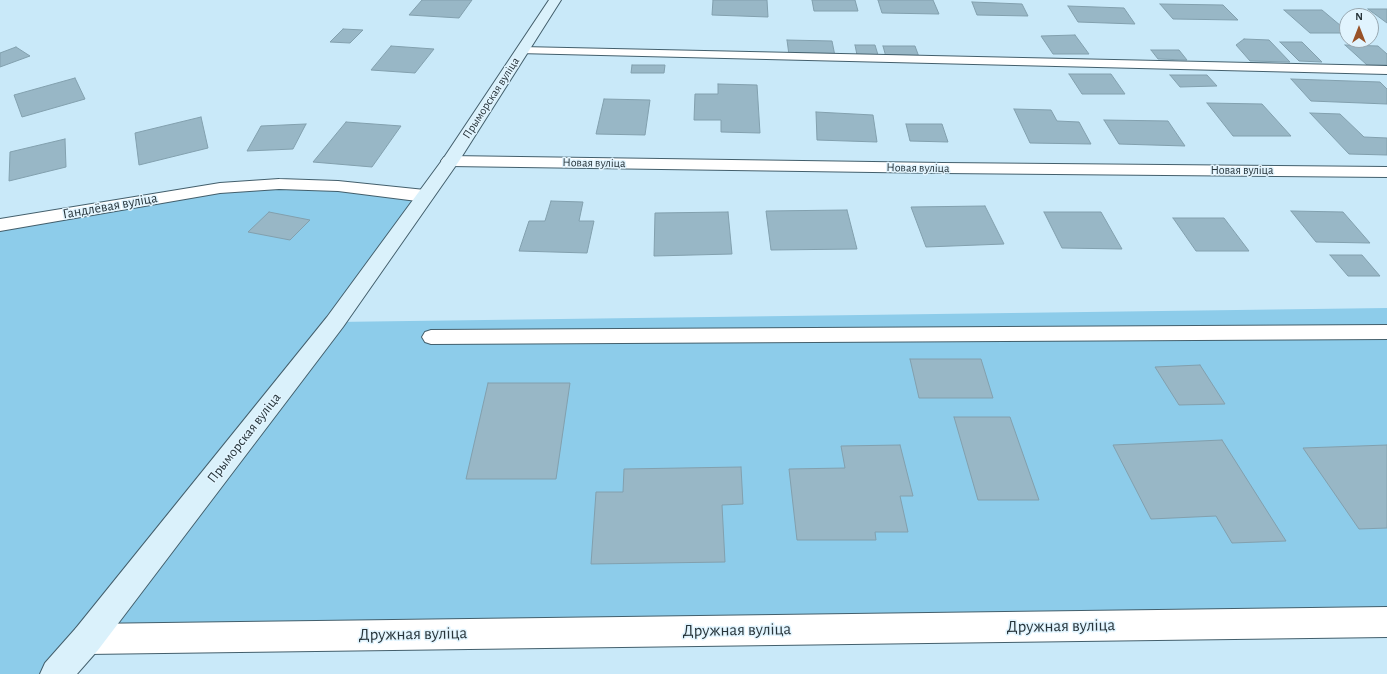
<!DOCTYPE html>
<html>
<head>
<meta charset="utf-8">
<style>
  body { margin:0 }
  #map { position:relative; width:1387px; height:674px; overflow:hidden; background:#c9e9f9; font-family:"Alegreya Sans",sans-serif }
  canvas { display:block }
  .north { position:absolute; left:1339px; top:8px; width:40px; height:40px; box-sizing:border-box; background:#e1f4fe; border:1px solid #97a7b0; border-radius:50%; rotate:0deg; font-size:11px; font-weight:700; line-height:16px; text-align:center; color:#27343a }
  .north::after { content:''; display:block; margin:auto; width:14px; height:18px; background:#985228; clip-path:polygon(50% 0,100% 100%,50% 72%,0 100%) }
</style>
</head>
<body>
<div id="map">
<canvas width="1387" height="674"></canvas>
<div class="north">N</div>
</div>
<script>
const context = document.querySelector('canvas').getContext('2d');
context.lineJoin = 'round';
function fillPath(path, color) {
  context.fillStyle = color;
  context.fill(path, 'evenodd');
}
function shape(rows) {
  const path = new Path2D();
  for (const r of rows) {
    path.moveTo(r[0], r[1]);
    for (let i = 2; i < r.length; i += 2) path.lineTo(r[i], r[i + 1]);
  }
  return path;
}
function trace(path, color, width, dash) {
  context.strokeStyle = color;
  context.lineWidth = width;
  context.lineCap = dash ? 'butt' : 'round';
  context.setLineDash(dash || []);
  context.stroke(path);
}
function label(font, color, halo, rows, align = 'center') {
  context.font = font + ' "Alegreya Sans",sans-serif';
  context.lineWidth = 3;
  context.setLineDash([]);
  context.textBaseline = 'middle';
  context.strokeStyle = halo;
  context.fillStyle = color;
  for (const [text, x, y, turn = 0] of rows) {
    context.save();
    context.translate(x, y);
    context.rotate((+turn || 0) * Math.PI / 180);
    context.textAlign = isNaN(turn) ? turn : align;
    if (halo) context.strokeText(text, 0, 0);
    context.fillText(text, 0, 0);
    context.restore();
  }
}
const green = shape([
  [279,184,425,196,335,322,1387,308,1387,622,87,639,59,674,0,674,0,225]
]);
const building = shape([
  [422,0,472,0,459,18,409,15,422,0],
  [713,0,767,0,768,17,712,15,713,0],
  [812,0,855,0,858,11,814,11,812,0],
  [878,0,933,0,939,14,882,13,878,0],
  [972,2,1022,4,1028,16,977,15,972,2],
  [1160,4,1223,5,1238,20,1173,19,1160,4],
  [1068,6,1124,8,1135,24,1078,22,1068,6],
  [1368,9,1387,9,1387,23,1368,9],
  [1284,10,1322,10,1347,31,1347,33,1310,33,1284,10],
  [343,29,363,30,350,43,330,42,343,29],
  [1075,35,1089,54,1053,54,1041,36,1075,35],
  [1244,39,1269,40,1290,62,1250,61,1236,45,1244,39],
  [787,40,832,41,835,56,789,55,787,40],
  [1280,42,1302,42,1322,62,1299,61,1280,42],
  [855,45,875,45,878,55,857,55,855,45],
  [1345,45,1378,46,1387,54,1387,65,1367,65,1345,45],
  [391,46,434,49,415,73,371,70,391,46],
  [883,46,915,46,919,57,886,57,883,46],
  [16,47,30,56,0,67,0,53,16,47],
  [1151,50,1179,50,1187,60,1158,59,1151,50],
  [632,65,665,65,664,73,631,73,632,65],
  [1069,74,1111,74,1125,94,1082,94,1069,74],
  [1170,75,1207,75,1217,86,1180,87,1170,75],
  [75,78,85,99,22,117,14,95,75,78],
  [1291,79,1380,82,1387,89,1387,104,1311,101,1291,79],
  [718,84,757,85,760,133,721,132,721,120,694,120,695,94,718,94,718,84],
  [604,99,650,100,645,135,596,134,604,99],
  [1207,103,1262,104,1291,136,1233,136,1207,103],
  [1014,109,1051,110,1057,121,1079,122,1091,144,1030,143,1014,109],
  [816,112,873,115,877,142,817,140,816,112],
  [1310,113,1340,114,1364,137,1387,138,1387,155,1349,154,1310,113],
  [201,117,208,148,139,165,135,133,201,117],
  [1104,120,1168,121,1185,146,1119,144,1104,120],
  [346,122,401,126,372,167,313,162,346,122],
  [306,124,293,149,247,151,261,126,306,124],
  [906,124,942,124,948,142,910,141,906,124],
  [65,139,66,167,9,181,10,152,65,139],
  [551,201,583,202,579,221,594,221,587,253,519,251,529,221,545,221,551,201],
  [985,206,1004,244,926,247,911,207,985,206],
  [847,210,857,249,771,250,766,211,847,210],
  [1291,211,1343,212,1370,243,1316,242,1291,211],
  [269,212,310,220,290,240,248,232,269,212],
  [728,212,732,254,654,256,655,213,728,212],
  [1044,212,1101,212,1122,249,1062,248,1044,212],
  [1173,218,1224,218,1249,251,1196,251,1173,218],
  [1330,255,1362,255,1380,276,1348,276,1330,255],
  [910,359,981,359,993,398,919,398,910,359],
  [1200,365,1225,404,1179,405,1155,367,1200,365],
  [488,383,570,383,556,479,466,479,488,383],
  [954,417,1010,417,1039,500,978,500,954,417],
  [1222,440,1286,541,1232,543,1216,516,1151,519,1113,445,1222,440],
  [900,445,913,496,900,496,908,532,875,532,876,540,797,540,789,469,845,468,841,446,900,445],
  [1387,445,1387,528,1359,529,1303,448,1387,445],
  [741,467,743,504,722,505,725,562,591,564,596,492,623,492,624,469,741,467]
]);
const lane = shape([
  [522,47,1387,66,1387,74,518,53,516,51,518,49,522,47],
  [1387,325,1387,339,431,344,425,342,422,337,425,332,431,330,1387,325]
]);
const street = shape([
  [450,156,943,163,1387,167,1387,177,943,173,450,166,444,165,441,161,444,157,450,156],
  [279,179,338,181,425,190,431,192,434,196,431,200,425,202,338,191,279,189,220,193,0,231,0,219,220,183,279,179],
  [1387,607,1387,637,87,654,76,650,72,639,76,628,87,624,1387,607]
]);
const secondary = shape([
  [549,0,561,0,459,161,343,327,98,650,77,674,40,674,45,663,76,628,327,317,443,159,549,0]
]);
const farStreetnames = [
  ["Прыморская вуліца",491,98,-57],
  ["Новая вуліца",594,163,1],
  ["Новая вуліца",918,168,1],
  ["Новая вуліца",1242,170]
];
const streetNames = [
  ["Гандлёвая вуліца",110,206,-10],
  ["Прыморская вуліца",244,438,-52]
];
const nearStreetnames = [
  ["Дружная вуліца",1061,626,-1],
  ["Дружная вуліца",737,630,-1],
  ["Дружная вуліца",413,634,-1]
];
fillPath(green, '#8dccea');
fillPath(building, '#98b7c6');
trace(building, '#82a0ae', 1);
trace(lane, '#435f6c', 2);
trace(street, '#435f6c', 2);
trace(secondary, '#435f6c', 2);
fillPath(lane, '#fff');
fillPath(street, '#fff');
fillPath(secondary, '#daf1fb');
label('12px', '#27343a', '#e1f4fe', farStreetnames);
label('14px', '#27343a', '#e1f4fe', streetNames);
label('17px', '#27343a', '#e1f4fe', nearStreetnames);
</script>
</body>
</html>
